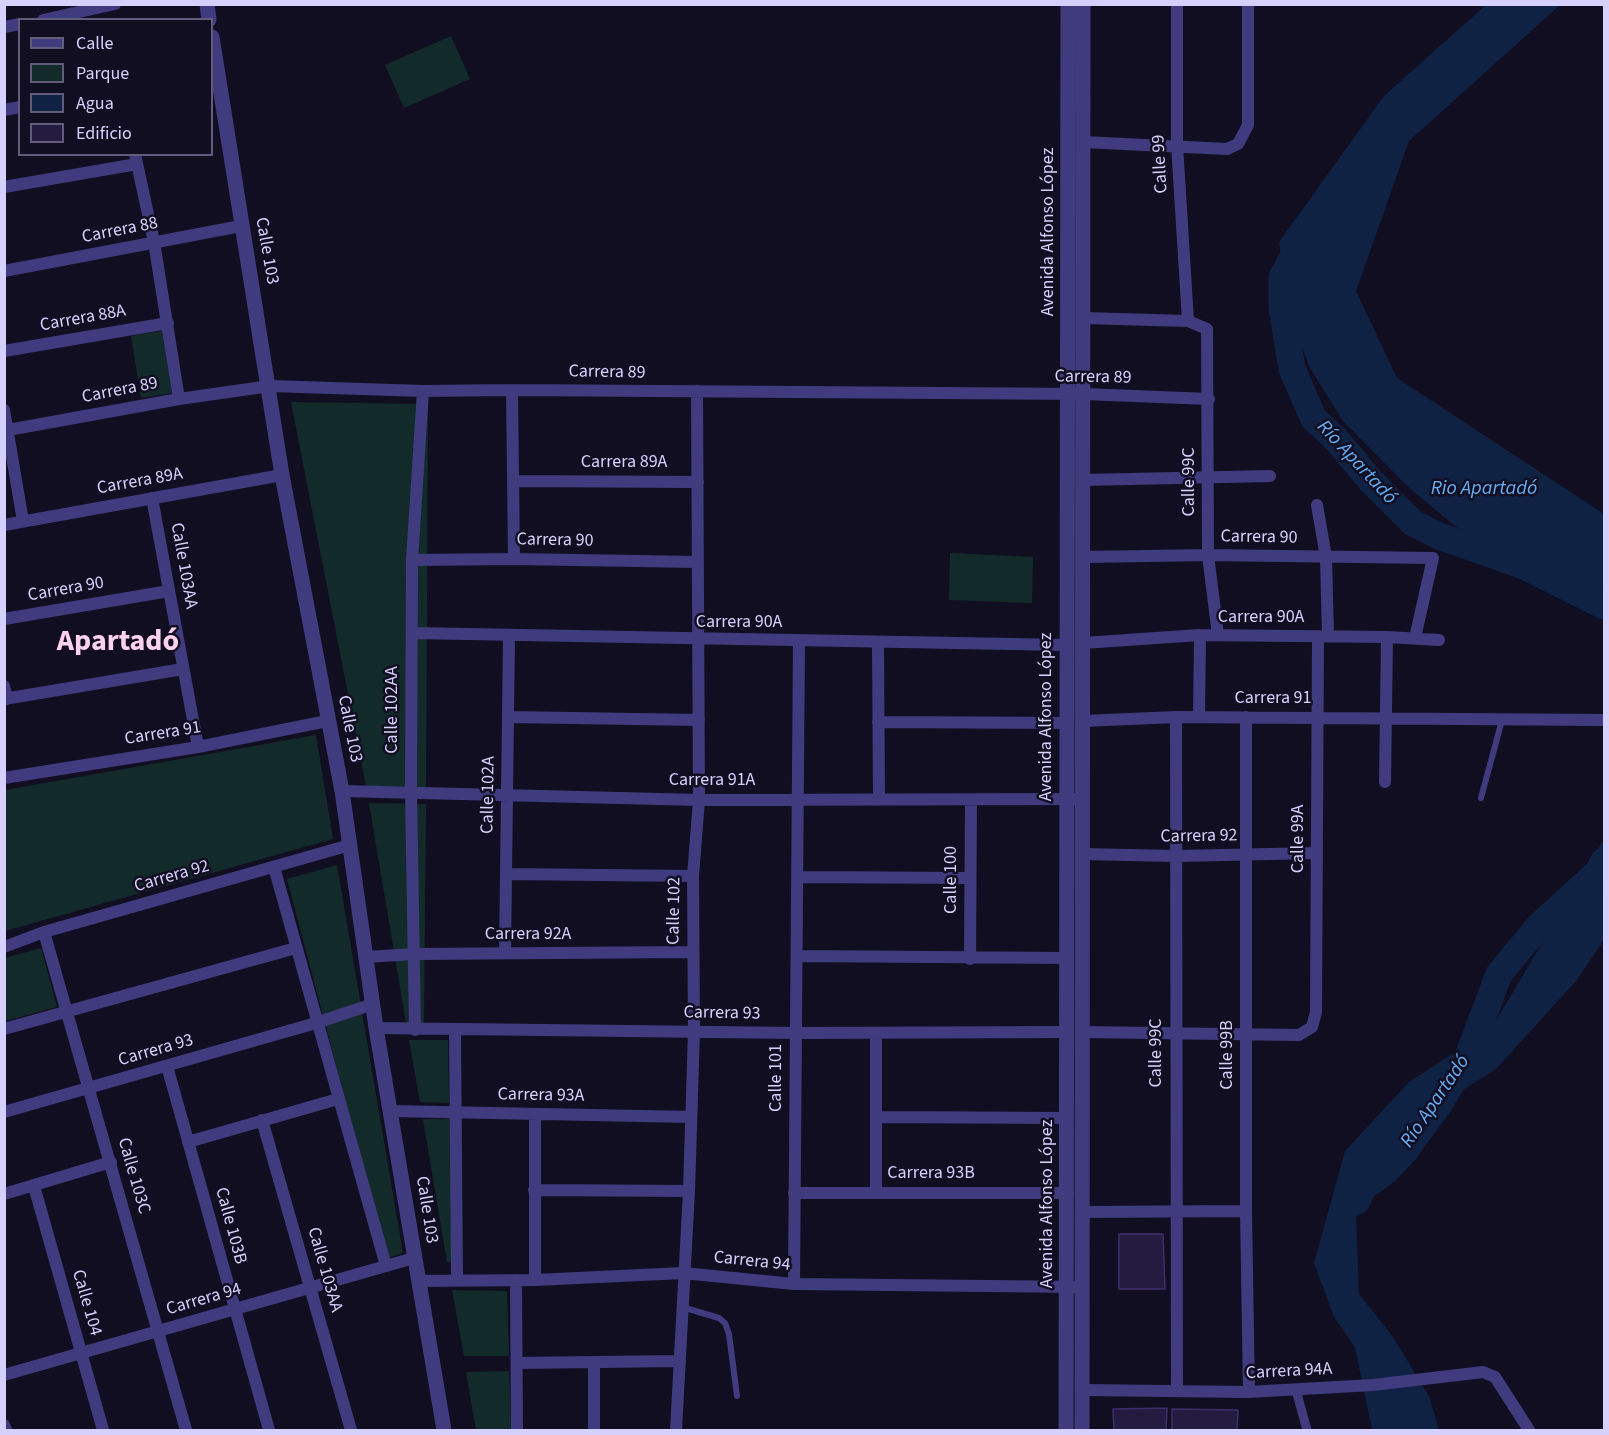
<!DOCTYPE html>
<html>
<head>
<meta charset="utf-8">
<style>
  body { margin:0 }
  #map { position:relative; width:1609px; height:1435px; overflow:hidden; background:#120e21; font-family:"Source Sans 3",sans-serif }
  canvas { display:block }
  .frame { position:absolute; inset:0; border:6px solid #d6d0fd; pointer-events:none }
  .legend { position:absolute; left:18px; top:18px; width:195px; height:138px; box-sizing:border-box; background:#120e21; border:2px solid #605c79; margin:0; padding:8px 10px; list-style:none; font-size:18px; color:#d6d0fd }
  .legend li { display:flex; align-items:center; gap:12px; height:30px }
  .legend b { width:30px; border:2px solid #605c79 }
</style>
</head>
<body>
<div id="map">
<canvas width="1609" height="1435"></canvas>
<div class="frame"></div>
<ul class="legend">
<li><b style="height:8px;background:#403b7e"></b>Calle</li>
<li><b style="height:16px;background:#122b2a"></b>Parque</li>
<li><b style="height:16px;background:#0f2244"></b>Agua</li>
<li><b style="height:16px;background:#241b41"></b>Edificio</li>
</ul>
</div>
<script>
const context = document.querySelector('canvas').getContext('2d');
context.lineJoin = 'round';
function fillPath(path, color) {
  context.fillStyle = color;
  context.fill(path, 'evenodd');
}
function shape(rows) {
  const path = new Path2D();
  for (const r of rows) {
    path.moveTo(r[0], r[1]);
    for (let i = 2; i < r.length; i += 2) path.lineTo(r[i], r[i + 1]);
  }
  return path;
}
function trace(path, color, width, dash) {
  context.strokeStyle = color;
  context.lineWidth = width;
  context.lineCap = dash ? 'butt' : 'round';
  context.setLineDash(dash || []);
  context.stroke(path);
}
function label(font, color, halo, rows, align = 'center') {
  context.font = font + ' "Source Sans 3",sans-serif';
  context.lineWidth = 5;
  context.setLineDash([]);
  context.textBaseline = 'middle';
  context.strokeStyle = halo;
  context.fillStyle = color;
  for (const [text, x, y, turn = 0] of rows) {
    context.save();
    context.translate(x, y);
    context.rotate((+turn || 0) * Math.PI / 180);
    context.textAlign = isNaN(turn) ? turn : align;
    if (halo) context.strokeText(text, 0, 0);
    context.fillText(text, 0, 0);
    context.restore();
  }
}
const green = shape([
  [451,36,470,79,404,108,385,65],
  [162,331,172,393,141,398,131,336],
  [291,402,428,404,426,787,366,786],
  [950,553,1033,557,1032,603,949,600],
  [316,735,333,839,5,931,5,790],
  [369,803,426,804,424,1023,406,1023],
  [337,865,403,1253,387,1258,287,879],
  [41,948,57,1007,5,1021,5,958],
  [448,1040,449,1103,420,1102,409,1040],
  [423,1119,450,1119,454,1262,447,1262],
  [452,1290,507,1291,509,1356,464,1356],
  [509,1371,511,1430,476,1430,466,1372]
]);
const water = shape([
  [1487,4,1560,5,1409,141,1356,291,1397,378,1604,514,1604,602,1546,577,1456,527,1406,485,1343,421,1310,368,1289,314,1279,242,1384,96],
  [1604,839,1604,940,1576,981,1496,1069,1409,1124,1356,1218,1359,1294,1393,1337,1429,1396,1439,1430,1398,1430,1393,1410,1377,1379,1334,1317,1314,1263,1345,1151,1409,1082,1491,1029]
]);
const river = shape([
  [1300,244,1282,277,1282,308,1292,369,1314,419,1335,438,1371,481,1413,523,1439,536,1524,566,1604,606],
  [1357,1201,1363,1188,1386,1171,1405,1151,1439,1104,1469,1054,1499,974,1538,927,1598,872,1604,861],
  [1367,1339,1386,1430]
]);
const building = shape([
  [1119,1234,1163,1234,1165,1289,1119,1289,1119,1234],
  [1167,1408,1166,1430,1114,1430,1113,1409,1167,1408],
  [1172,1409,1238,1410,1237,1430,1172,1430,1172,1409]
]);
const service = shape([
  [1481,798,1502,720],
  [682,1307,719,1318,725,1323,729,1334,737,1396]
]);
const pedestrian = shape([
  [1296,1390,1307,1430]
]);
const minor = shape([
  [1177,4,1177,145,1188,321],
  [43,20,115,4],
  [4,27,20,24],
  [4,110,20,107],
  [1083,142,1227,149,1238,144,1248,125,1248,4],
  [135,154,154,242,179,399],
  [4,187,137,164],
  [4,271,241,226],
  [1083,318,1188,321,1207,329,1208,555,1218,635],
  [4,351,168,323],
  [512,390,514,559],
  [4,410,23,521],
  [8,430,179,399,270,386,423,391,512,390,1084,394,1209,399],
  [1083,480,1270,476],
  [514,481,698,482],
  [152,498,198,747],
  [1317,505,1326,557,1328,636],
  [4,525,282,475],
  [1083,557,1208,555,1433,558,1415,638],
  [412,560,514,559,698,562],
  [4,619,169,591],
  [412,633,1066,645],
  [878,642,879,800],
  [1083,643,1200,635,1387,637,1439,640],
  [4,686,7,699],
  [4,699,183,669],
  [508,717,699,720],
  [1176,717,1177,1390],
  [1199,717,1200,635],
  [1246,717,1246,1211,1249,1392],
  [1083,721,1176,717,1602,720],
  [878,722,1066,723],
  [4,778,198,747,327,721],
  [1385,782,1387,637],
  [342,791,699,800,1075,799],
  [1082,854,1176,856,1317,853],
  [274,867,386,1266],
  [506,874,693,876],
  [798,877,970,878],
  [44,932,186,1430],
  [4,947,44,932,350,845],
  [505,953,509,637],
  [797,956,1068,958],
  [366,957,414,954,692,952],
  [970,959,971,801],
  [376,1028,795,1033,1067,1032],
  [4,1029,296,948],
  [415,1030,411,791,412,560,423,391],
  [455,1031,457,1280],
  [1082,1032,1299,1035,1312,1027,1316,1012,1318,636],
  [167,1066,269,1430],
  [391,1111,691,1117],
  [4,1112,316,1023,373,1004],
  [535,1114,535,1280],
  [877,1117,1067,1118],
  [262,1120,351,1430],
  [188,1142,338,1099],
  [34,1186,103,1430],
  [534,1190,689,1191],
  [876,1191,876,1034],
  [794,1193,1068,1193],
  [4,1194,111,1162],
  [1082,1212,1246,1211],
  [516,1280,517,1430],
  [418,1281,535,1280,683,1273,794,1284,1082,1287],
  [794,1284,799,641],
  [517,1363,678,1361],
  [4,1375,414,1258],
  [1082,1390,1248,1392,1373,1385,1483,1372,1495,1377,1529,1430],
  [4,1425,6,1430],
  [594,1430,594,1364],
  [676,1430,689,1191,694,1031,693,876,699,800,697,391]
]);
const tertiary = shape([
  [207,4,209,20],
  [212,37,282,475,342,791,376,1028,444,1430],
  [1066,1430,1068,4],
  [1082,1430,1083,4]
]);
const streetNames = [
  ["Calle 99",1161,164,-93],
  ["Carrera 88",120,231,-11],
  ["Avenida Alfonso López",1049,232,-90],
  ["Calle 103",266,251,80],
  ["Carrera 88A",83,319,-10],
  ["Carrera 89",607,373,1],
  ["Carrera 89",1093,378,1],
  ["Carrera 89",120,391,-11],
  ["Carrera 89A",624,463],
  ["Carrera 89A",140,482,-10],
  ["Calle 99C",1190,482,-90],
  ["Carrera 90",1259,538,1],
  ["Carrera 90",555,541,1],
  ["Calle 103AA",183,566,80],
  ["Carrera 90",66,590,-10],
  ["Carrera 90A",1261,618],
  ["Carrera 90A",739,623],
  ["Carrera 91",1273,699],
  ["Calle 102AA",393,710,-90],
  ["Avenida Alfonso López",1047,717,-90],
  ["Calle 103",349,729,79],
  ["Carrera 91",163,734,-9],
  ["Carrera 91A",712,781],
  ["Calle 102A",489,795,-89],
  ["Carrera 92",1199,837,-1],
  ["Calle 99A",1299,839,-90],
  ["Carrera 92",172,877,-16],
  ["Calle 100",952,880,-90],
  ["Calle 102",675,911,-89],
  ["Carrera 92A",528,935],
  ["Carrera 93",722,1014,1],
  ["Carrera 93",156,1051,-16],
  ["Calle 99C",1157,1053,-90],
  ["Calle 99B",1228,1055,-90],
  ["Calle 101",777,1078,-90],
  ["Carrera 93A",541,1096,1],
  ["Carrera 93B",931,1174],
  ["Calle 103C",133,1176,74],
  ["Avenida Alfonso López",1048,1204,-90],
  ["Calle 103",426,1210,81],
  ["Calle 103B",230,1226,75],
  ["Carrera 94",752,1262,6],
  ["Calle 103AA",324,1270,74],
  ["Carrera 94",204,1300,-16],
  ["Calle 104",86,1303,74],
  ["Carrera 94A",1289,1372,-3]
];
const waterNames = [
  ["Río Apartadó",1356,463,47],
  ["Rio Apartadó",1484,490],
  ["Río Apartadó",1436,1102,-56]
];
const townNames = [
  ["Apartadó",118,643]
];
fillPath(green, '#122b2a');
fillPath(water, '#0f2244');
trace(river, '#0f2244', 27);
fillPath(building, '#241b41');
trace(building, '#3c2e6c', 1.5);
trace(service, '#403b7e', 6);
trace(pedestrian, '#403b7e', 9);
trace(minor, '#403b7e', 12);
trace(tertiary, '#403b7e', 15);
label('18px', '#d6d0fd', '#120e21', streetNames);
label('italic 20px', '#63aff8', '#120e21', waterNames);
label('bold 30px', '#fdd2ec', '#120e21', townNames);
</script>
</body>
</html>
